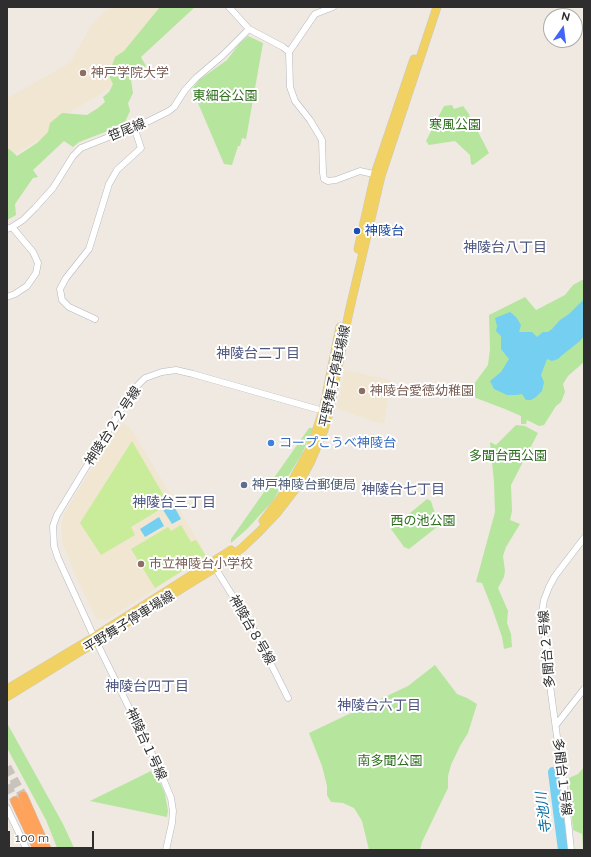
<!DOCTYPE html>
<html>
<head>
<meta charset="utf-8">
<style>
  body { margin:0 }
  #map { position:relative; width:591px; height:857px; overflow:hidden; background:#efe9e1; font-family:Raleway,sans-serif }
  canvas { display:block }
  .frame { position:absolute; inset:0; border:8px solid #2e2e2e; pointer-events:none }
  .north { position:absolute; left:543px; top:8px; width:40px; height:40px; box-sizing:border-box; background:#fff; border:1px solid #ababab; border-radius:50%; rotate:14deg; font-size:11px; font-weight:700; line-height:16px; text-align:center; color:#2e2e2e }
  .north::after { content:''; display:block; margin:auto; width:14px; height:18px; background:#4264fb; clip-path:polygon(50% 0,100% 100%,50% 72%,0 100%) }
  .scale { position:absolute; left:8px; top:831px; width:86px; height:18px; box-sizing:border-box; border:2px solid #2e2e2e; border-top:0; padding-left:5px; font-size:12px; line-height:14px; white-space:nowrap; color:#2e2e2e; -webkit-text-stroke:3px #fff; paint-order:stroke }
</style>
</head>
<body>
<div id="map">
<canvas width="591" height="857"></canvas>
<div class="frame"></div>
<div class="north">N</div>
<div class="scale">100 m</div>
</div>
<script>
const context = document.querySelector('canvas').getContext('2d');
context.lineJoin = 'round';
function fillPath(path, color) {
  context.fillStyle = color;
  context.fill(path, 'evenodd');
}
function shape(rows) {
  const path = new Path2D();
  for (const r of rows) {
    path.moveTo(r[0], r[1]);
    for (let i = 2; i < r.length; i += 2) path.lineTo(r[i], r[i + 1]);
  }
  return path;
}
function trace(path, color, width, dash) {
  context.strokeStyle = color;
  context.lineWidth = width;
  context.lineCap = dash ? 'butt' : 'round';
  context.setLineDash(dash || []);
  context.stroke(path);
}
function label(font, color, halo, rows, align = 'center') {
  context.font = font + ' Raleway,"Noto Sans JP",sans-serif';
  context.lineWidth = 4;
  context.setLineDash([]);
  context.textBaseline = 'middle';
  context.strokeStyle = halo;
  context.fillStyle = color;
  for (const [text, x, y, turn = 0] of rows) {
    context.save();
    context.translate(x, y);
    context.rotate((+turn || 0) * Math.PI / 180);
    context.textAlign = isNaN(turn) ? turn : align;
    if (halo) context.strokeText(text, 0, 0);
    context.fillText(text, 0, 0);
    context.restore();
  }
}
const education = shape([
  [113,7,168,7,115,85,55,121,52,132,13,155,7,163,7,96,8,98,71,62,92,24,106,10],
  [345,370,391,380,384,423,382,424,338,409,337,406],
  [120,422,130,427,207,556,106,620,96,618,74,572,63,544,61,527,64,514]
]);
const green = shape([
  [160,7,195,7,141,57,146,66,133,75,131,80,133,93,128,103,130,111,125,122,126,124,79,142,73,147,64,141,33,170,38,177,33,178,15,204,16,215,7,220,7,150,9,149,17,156,37,143,48,132,50,123,62,113,87,115,98,108,105,102,103,97,109,92,113,84,110,78,110,71,115,57,124,51],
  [248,36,263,43,246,139,242,138,240,146,238,146,232,165,224,164,192,89,199,80,227,60,239,44],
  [452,105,454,109,463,106,469,114,471,123,475,126,489,153,473,165,471,164,470,155,455,141,429,145,426,141,444,106],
  [584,279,584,362,568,376,563,384,565,392,561,402,556,406,544,425,539,426,527,420,526,424,521,424,521,416,505,409,476,398,471,394,471,388,488,365,490,349,489,315,525,297,536,310,565,295,573,285],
  [516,425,525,426,538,433,511,485,512,511,510,520,520,524,506,547,503,556,505,571,504,577,498,588,508,611,507,623,511,634,512,647,504,649,502,637,492,608,482,583,476,582,495,512,494,482,490,442,496,445],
  [309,428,313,428,302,454,272,502,247,529,231,543,231,539],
  [427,499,431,501,438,523,437,527,409,549,404,547,391,529],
  [435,665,457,694,467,698,477,704,468,733,460,746,451,765,448,776,448,788,422,842,420,850,369,850,362,821,354,808,343,803,331,802,327,795,327,786,322,766,309,733,408,686],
  [7,723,63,824,75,850,58,850,46,820,7,748],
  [584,767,584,850,583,850,582,834,573,830,569,778,578,774],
  [151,771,156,773,165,794,168,811,167,817,90,801]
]);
const pitch = shape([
  [132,441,164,496,154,501,159,510,131,527,135,535,101,555,80,523],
  [181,525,191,542,196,540,206,556,155,588,131,549,168,527,171,531]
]);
const water = shape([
  [584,299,584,336,580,341,561,356,558,359,552,361,547,359,541,375,544,382,542,391,536,397,531,400,526,400,522,394,516,395,507,395,494,389,490,381,501,372,509,359,501,349,501,336,496,331,497,326,495,318,510,312,516,317,521,325,519,332,532,332,537,337,543,332,548,332,552,329,560,320,569,314],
  [170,499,181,519,172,524,160,505],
  [159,517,164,526,145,537,140,529]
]);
const river = shape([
  [553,772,563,850]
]);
const highwayTunnel = shape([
  [7,767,23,796],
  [7,785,15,801]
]);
const minor = shape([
  [229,7,249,29,283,47,289,52],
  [333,7,315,14,289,52,290,87,295,101,310,120,322,140,323,173,324,179,328,181,336,180,360,171,378,175],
  [7,229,12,227,23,220,35,208,53,188,73,156,81,148,149,121,169,111,174,107,185,90,196,78,223,55,249,29],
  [7,297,15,294,27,286,36,273,38,263,33,252,12,227],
  [95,319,69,307,62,300,60,289,66,278,89,249,109,184,117,170,141,148,134,127],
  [214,566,255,632,288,698],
  [556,725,584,689],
  [7,808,27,850],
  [166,850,172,823,173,811,171,798,157,764,94,637,58,558,54,546,53,526,57,515,119,413,134,389,145,378,162,372,176,370,193,374,327,412],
  [571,850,566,802,551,693,542,612,544,600,549,587,555,576,584,538]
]);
const major = shape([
  [358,249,375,174,414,59],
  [263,521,288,488,310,449,323,411,340,327],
  [7,689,94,637,231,550],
  [7,697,215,568,242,548,259,532,277,513,297,487,311,461,324,430,329,413,349,312,381,176,437,7]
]);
const highway = shape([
  [23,796,47,850],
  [15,801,38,850]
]);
const markers = [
  [83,73,4,"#8d6e63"],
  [357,231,4,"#1a4fb4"],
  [362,391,4,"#8d6e63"],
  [271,443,4,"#3f7fe0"],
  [244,485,4,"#5c6f8a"],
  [141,564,4,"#8d6e63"]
];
const educationNames = [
  ["神戸学院大学",91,73],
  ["神陵台愛徳幼稚園",370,391],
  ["市立神陵台小学校",149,564]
];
const parkNames = [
  ["東細谷公園",225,96],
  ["寒風公園",455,125],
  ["多聞台西公園",508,456],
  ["西の池公園",423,521],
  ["南多聞公園",390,761]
];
const streetNames = [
  ["笹尾線",127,130,-22],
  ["平野舞子停車場線",335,376,-78],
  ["神陵台２２号線",113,426,-57],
  ["平野舞子停車場線",129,622,-32],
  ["神陵台８号線",252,630,60],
  ["多聞台２号線",547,649,-95],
  ["神陵台１号線",146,744,65],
  ["多聞台１号線",562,777,83]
];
const transitNames = [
  ["神陵台",365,231]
];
const shopNames = [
  ["コープこうべ神陵台",279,443]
];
const serviceNames = [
  ["神戸神陵台郵便局",252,485]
];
const neighbourhoodNames = [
  ["神陵台八丁目",505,248],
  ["神陵台二丁目",258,354],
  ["神陵台七丁目",403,490],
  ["神陵台三丁目",174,503],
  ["神陵台四丁目",147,687],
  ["神陵台六丁目",379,706]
];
const waterNames = [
  ["寺池川",544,813,-97]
];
fillPath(education, '#f0e6d1');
fillPath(green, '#b6e59e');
fillPath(pitch, '#c9ec9a');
fillPath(water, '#75cff0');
trace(river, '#75cff0', 10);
trace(highwayTunnel, '#c8c4bd', 9, [9, 4.5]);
trace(minor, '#b4b7c1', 7);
trace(major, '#c9c9c9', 9);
trace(highway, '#c9c9c9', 10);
trace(minor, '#fff', 6);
trace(major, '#f2d163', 8);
trace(highway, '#ffa35c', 9);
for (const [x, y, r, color] of markers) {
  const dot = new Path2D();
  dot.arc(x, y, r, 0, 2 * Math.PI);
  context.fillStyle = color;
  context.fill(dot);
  trace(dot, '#fff', 1.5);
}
label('13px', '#785e54', '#fff', educationNames, 'left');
label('13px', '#2c6e1b', '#fff', parkNames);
label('13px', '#2e2e2e', '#fff', streetNames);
label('13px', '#164399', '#fff', transitNames, 'left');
label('13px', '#366cbe', '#fff', shopNames, 'left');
label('13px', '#4e5e75', '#fff', serviceNames, 'left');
label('14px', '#4d5680', '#fff', neighbourhoodNames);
label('italic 14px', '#0d6fa3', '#fff', waterNames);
</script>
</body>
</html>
